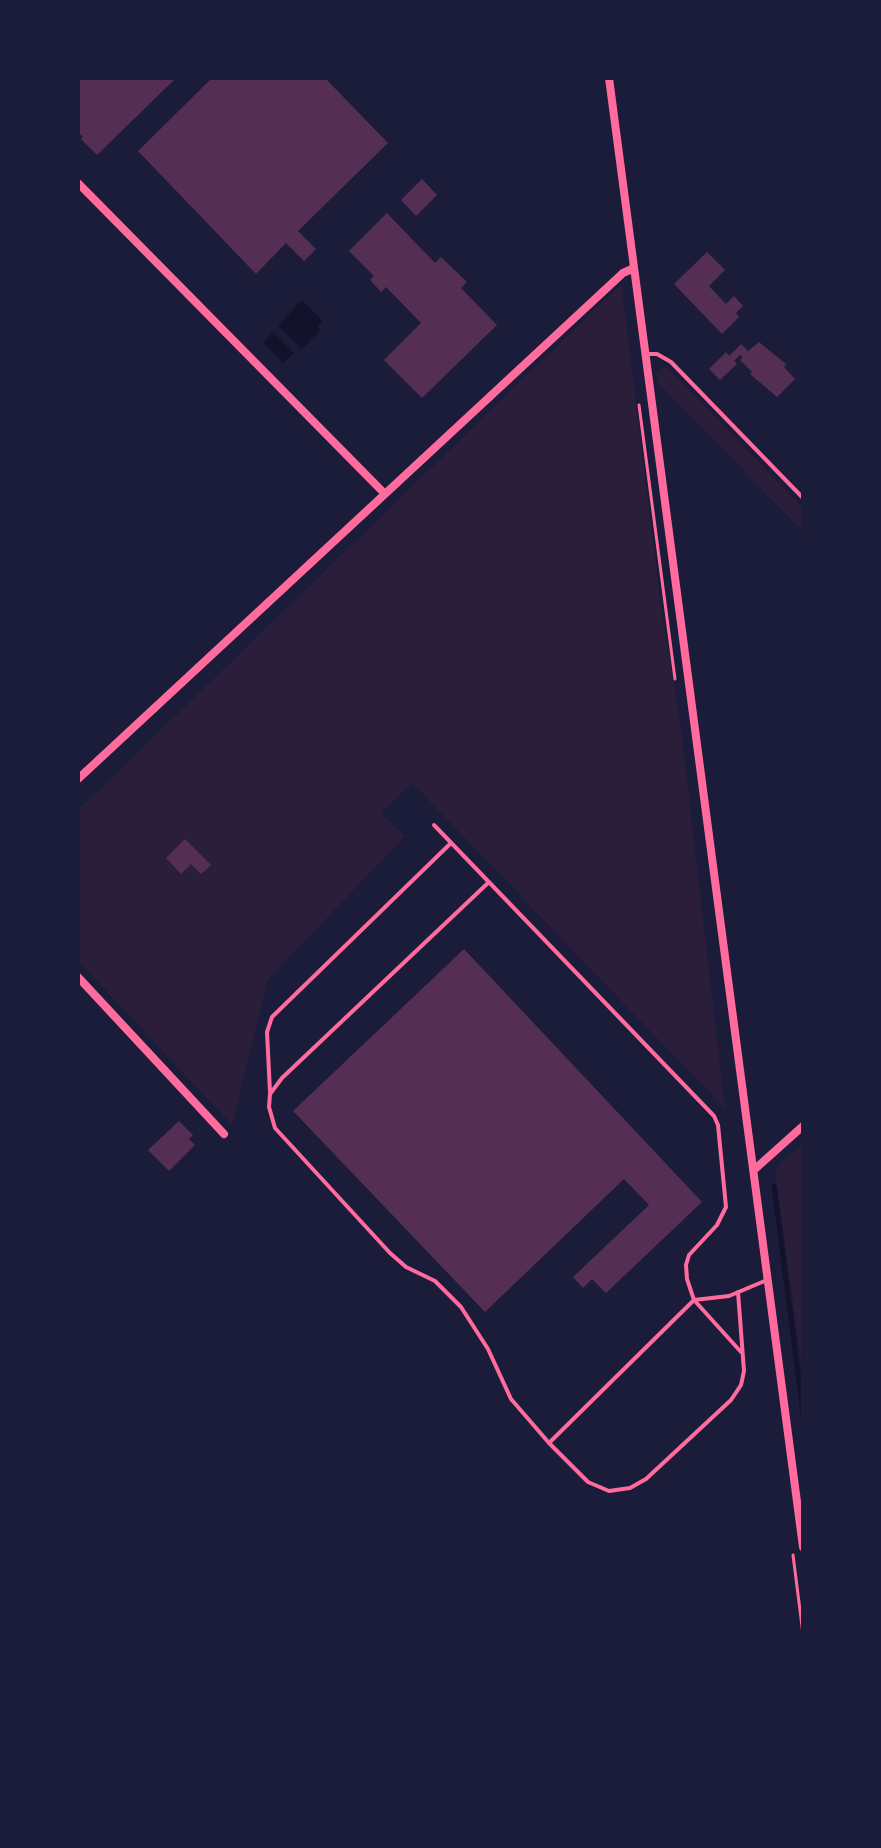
<!DOCTYPE html>
<html>
<head>
<meta charset="utf-8">
<style>
  body { margin:0 }
  #map { position:relative; width:881px; height:1848px; overflow:hidden; background:#1b1b3a; font-family:Rubik,sans-serif }
  canvas { display:block }
  .frame { position:absolute; inset:0; border:80px solid #1b1b3a; pointer-events:none }
</style>
</head>
<body>
<div id="map">
<canvas width="881" height="1848"></canvas>
<div class="frame"></div>
</div>
<script>
const context = document.querySelector('canvas').getContext('2d');
context.lineJoin = 'round';
function fillPath(path, color) {
  context.fillStyle = color;
  context.fill(path, 'evenodd');
}
function shape(rows) {
  const path = new Path2D();
  for (const r of rows) {
    path.moveTo(r[0], r[1]);
    for (let i = 2; i < r.length; i += 2) path.lineTo(r[i], r[i + 1]);
  }
  return path;
}
function trace(path, color, width, dash) {
  context.strokeStyle = color;
  context.lineWidth = width;
  context.lineCap = dash ? 'butt' : 'round';
  context.setLineDash(dash || []);
  context.stroke(path);
}
const green = shape([
  [618,287,622,287,660,600,680,720,725,1109,412,783,381,813,405,836,268,980,232,1125,78,961,78,810],
  [663,367,668,368,803,508,803,532,659,384,656,374],
  [803,1143,803,1376,775,1171,782,1162]
]);
const water = shape([
  [302,300,323,321,317,327,320,330,302,349,278,326],
  [273,332,294,353,283,363,263,343]
]);
const stream = shape([
  [774,1186,803,1413]
]);
const building = shape([
  [78,78,176,78,97,155,81,139,83,137,79,133,78,135],
  [212,78,325,78,388,143,298,231,316,249,304,261,286,243,256,274,138,151],
  [422,179,437,195,416,216,401,200],
  [387,213,435,263,441,257,467,282,461,288,497,325,422,398,384,360,421,323,386,287,381,292,370,280,374,276,349,251],
  [707,252,725,270,709,286,726,304,734,296,743,306,736,313,739,317,722,334,674,284],
  [759,342,786,364,784,367,795,379,777,397,750,374,752,372,740,360,743,357,740,355,734,361,737,364,720,380,709,369,726,352,729,356,741,344,748,351],
  [185,839,211,865,201,874,191,864,181,874,166,858],
  [464,949,702,1202,606,1293,592,1279,583,1288,573,1277,649,1205,624,1179,485,1312,293,1111],
  [179,1121,193,1135,189,1139,195,1145,169,1171,148,1150]
]);
const path = shape([
  [639,405,675,679],
  [793,1555,803,1634]
]);
const service = shape([
  [647,354,657,354,671,362,803,498],
  [434,825,714,1116,718,1125,726,1207,717,1225,689,1255,686,1265,687,1279,694,1300,729,1296,767,1280],
  [489,882,282,1078,270,1094,269,1107,275,1128,390,1253,406,1267,435,1281,461,1307,488,1349,511,1399,549,1443,588,1482,609,1491,630,1488,646,1479,731,1400,741,1385,744,1371,738,1292],
  [270,1092,267,1032,272,1017,451,843],
  [549,1443,694,1300,741,1352]
]);
const minor = shape([
  [609,78,803,1547],
  [78,183,385,494],
  [78,779,623,273,634,268],
  [78,977,224,1134],
  [755,1169,803,1126]
]);
fillPath(green, '#2a1e3b');
fillPath(water, '#12122b');
trace(stream, '#12122b', 5);
fillPath(building, '#542f53');
trace(path, '#ff6b9d', 3);
trace(service, '#ff6b9d', 4);
trace(minor, '#ff6b9d', 8);
</script>
</body>
</html>
